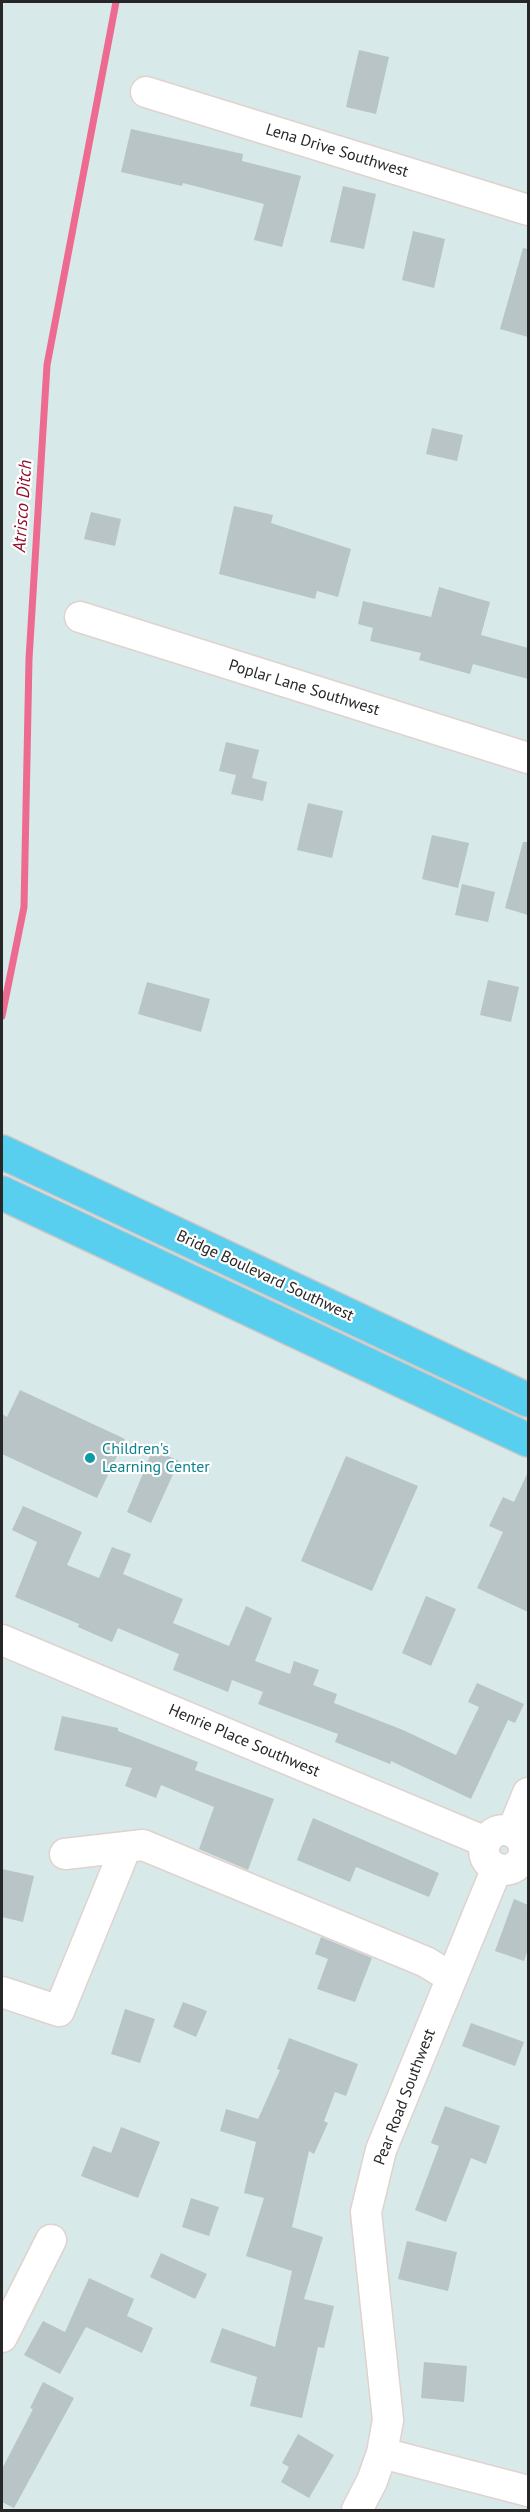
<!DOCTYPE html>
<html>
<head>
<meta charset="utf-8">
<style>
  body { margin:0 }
  #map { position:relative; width:530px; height:2512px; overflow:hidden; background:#d8e9ea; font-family:"PT Sans",sans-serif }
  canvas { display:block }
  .frame { position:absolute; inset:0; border:3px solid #272727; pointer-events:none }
</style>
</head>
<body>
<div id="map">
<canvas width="530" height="2512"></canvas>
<div class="frame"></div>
</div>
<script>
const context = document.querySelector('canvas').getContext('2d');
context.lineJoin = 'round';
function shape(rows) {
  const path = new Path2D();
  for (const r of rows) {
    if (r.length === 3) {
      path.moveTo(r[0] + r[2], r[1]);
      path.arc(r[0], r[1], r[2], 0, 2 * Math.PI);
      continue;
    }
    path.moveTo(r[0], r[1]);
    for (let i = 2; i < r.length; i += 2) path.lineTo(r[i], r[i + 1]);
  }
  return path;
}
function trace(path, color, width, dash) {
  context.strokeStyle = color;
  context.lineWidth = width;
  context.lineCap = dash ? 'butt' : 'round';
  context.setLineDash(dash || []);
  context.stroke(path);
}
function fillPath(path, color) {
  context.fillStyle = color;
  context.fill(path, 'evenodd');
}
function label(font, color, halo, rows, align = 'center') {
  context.font = font + ' "PT Sans",sans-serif';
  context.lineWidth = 4.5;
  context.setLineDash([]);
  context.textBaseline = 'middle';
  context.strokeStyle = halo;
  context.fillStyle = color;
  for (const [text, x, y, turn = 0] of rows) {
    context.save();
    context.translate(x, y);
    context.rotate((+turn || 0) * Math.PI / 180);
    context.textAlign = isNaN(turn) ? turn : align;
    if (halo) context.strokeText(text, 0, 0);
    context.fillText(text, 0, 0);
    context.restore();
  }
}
const stream = shape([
  [2,1016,24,907,29,659,47,365,116,2]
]);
const building = shape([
  [359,50,389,57,376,114,346,107],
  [131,129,243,154,242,161,301,176,282,247,254,240,264,204,183,183,182,186,121,172],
  [343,186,376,194,364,249,330,242],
  [413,231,445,239,434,288,402,280],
  [523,248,528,249,528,337,500,329],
  [432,428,463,435,457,461,426,454],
  [234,506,273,515,271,523,351,549,338,597,317,591,315,599,219,574],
  [91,512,121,519,115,546,84,539],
  [439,587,490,602,481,635,528,648,528,679,473,664,470,674,419,660,421,653,370,641,373,628,358,624,363,601,431,617],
  [226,742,259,750,252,778,267,782,263,801,231,794,236,775,219,771],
  [308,803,343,811,332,858,297,850],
  [432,835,469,843,458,888,422,879],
  [523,842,528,842,528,915,505,908],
  [462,884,495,892,488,922,455,915],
  [488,980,519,987,511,1022,480,1015],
  [147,982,210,999,201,1032,138,1014],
  [20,1390,125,1439,97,1498,2,1454,2,1414,7,1417],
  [153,1449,179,1461,151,1523,127,1512],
  [346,1456,418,1486,372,1591,301,1561],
  [528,1472,528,1612,477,1588,503,1532,489,1526,503,1497,514,1502],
  [23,1506,82,1532,67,1565,99,1578,112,1547,131,1554,123,1574,183,1599,173,1623,229,1646,246,1606,272,1618,255,1661,290,1674,294,1661,319,1670,313,1685,337,1694,334,1703,403,1730,456,1755,479,1707,468,1702,477,1683,524,1704,515,1723,508,1720,471,1799,391,1761,390,1764,335,1742,338,1734,258,1704,263,1692,232,1680,228,1692,173,1670,179,1654,118,1628,112,1642,78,1627,79,1624,15,1597,37,1542,12,1530],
  [426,1596,456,1609,431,1666,402,1653],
  [62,1716,118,1728,118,1731,198,1762,195,1770,274,1799,248,1870,199,1849,214,1807,161,1785,156,1798,125,1786,132,1768,54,1750],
  [313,1818,439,1873,429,1897,356,1867,350,1882,297,1860],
  [2,1869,34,1876,23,1922,2,1917],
  [514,1899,528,1905,528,1949,524,1961,495,1951],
  [321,1937,372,1958,355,2002,317,1989,328,1959,315,1954],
  [183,2002,207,2011,196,2037,173,2027],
  [125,2009,155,2019,140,2063,111,2054],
  [471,2023,524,2042,515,2066,462,2046],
  [289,2038,358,2064,346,2096,335,2092,324,2121,328,2123,314,2154,309,2151,292,2227,323,2237,304,2299,334,2306,324,2348,318,2347,302,2418,250,2406,257,2377,210,2362,222,2328,275,2347,292,2271,246,2256,264,2198,244,2193,256,2142,220,2131,226,2109,258,2119,280,2070,277,2069],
  [445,2106,500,2126,486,2164,471,2158,446,2222,415,2210,439,2146,431,2143],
  [121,2127,160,2142,138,2198,81,2176,93,2146,111,2153],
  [191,2198,219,2207,209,2236,182,2227],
  [407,2241,457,2252,448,2291,398,2279],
  [161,2253,207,2274,195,2299,150,2277],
  [89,2278,134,2299,127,2316,153,2328,142,2353,86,2327,60,2374,24,2355,43,2321,65,2332],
  [424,2362,467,2366,464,2402,421,2398],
  [43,2382,74,2398,14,2508,2,2502,2,2469,33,2409,30,2408],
  [298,2434,334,2455,309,2498,281,2482,289,2467,282,2463]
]);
const minor = shape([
  [146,92,528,210],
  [80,617,528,758],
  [2,1640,486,1842],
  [504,1850,20],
  [512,1832,528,1793],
  [65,1854,143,1845,426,1962,452,1978],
  [2,1992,59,2011,126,1847],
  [2,2337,51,2240],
  [382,2453,528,2491],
  [357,2510,372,2481,382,2453,388,2420,366,2212,381,2150,497,1868]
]);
const major = shape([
  [2,1152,528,1400],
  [2,1193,528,1440]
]);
const markers = [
  [90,1458,6,"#0f9aa8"]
];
const streetNames = [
  ["Lena Drive Southwest",337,151,17],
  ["Poplar Lane Southwest",304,688,17],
  ["Bridge Boulevard Southwest",265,1276,25],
  ["Henrie Place Southwest",244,1741,23],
  ["Pear Road Southwest",405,2097,-69]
];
const cultureNames = [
  ["Children's",102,1449],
  ["Learning Center",102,1467]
];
const waterNames = [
  ["Atrisco Ditch",23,506,-86]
];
trace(stream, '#ed6a90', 7);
fillPath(building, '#b8c4c5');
trace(minor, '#e0d2cd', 33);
trace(major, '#c7c7c7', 36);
trace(minor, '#fff', 30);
trace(major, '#58cfef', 33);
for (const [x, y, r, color] of markers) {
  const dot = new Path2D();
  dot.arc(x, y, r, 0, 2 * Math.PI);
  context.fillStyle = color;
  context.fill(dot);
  trace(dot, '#fff', 2);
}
label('16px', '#272727', '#fff', streetNames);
label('16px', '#0d838f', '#fff', cultureNames, 'left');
label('italic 18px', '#930e2b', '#fff', waterNames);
</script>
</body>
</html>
